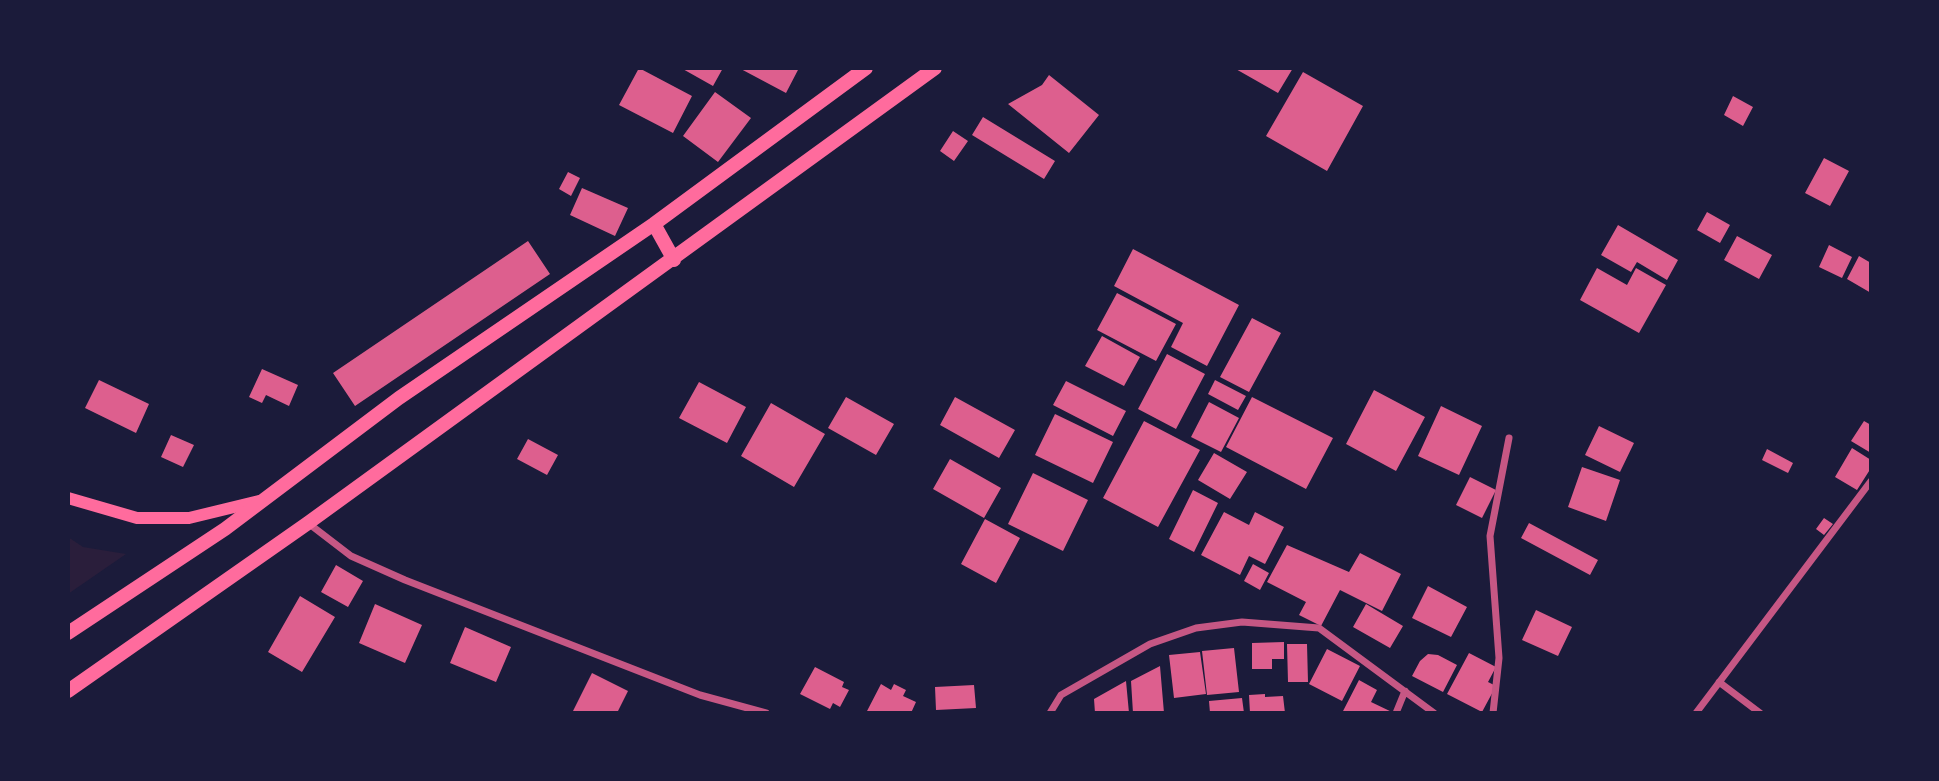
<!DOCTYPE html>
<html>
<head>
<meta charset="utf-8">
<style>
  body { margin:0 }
  #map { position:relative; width:1939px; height:781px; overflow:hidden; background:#1b1b3a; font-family:"Roboto Serif",serif }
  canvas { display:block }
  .frame { position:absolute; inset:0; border:70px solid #1b1b3a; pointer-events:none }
</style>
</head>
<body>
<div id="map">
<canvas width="1939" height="781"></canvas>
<div class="frame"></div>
</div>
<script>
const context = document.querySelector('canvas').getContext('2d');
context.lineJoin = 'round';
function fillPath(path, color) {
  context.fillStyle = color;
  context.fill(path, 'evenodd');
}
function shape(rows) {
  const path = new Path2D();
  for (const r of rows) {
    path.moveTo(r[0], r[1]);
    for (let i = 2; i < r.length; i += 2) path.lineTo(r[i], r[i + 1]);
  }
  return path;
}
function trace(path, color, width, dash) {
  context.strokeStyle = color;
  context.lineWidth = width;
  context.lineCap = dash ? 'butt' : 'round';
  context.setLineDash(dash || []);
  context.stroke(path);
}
const green = shape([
  [68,537,83,547,126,554,68,594]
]);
const building = shape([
  [639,68,692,96,673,133,619,105],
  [681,68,723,68,713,86],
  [739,68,799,68,786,93],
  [1234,68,1293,68,1278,93],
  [1303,72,1363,106,1327,171,1266,136],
  [1049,75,1099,115,1069,153,1008,104,1042,85],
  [715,92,751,118,718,162,683,136],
  [1733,96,1753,107,1743,126,1724,115],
  [983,117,1055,161,1044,179,972,135],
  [953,131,968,141,954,161,940,151],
  [1824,158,1849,171,1830,206,1805,193],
  [568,172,580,178,571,196,559,189],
  [582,188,628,208,615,236,570,215],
  [1707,212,1730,225,1720,243,1697,230],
  [1618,225,1678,260,1667,280,1637,262,1631,272,1601,255],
  [1737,236,1772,255,1759,279,1724,260],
  [528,241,550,274,355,406,333,373],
  [1829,245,1852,257,1842,278,1819,267],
  [1133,249,1239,305,1207,366,1171,347,1183,323,1114,286],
  [1859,256,1871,263,1871,293,1847,279],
  [1597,268,1627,285,1636,268,1666,285,1639,333,1580,300],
  [1117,293,1176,324,1156,361,1097,330],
  [1252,318,1281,333,1249,392,1220,377],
  [1102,336,1140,357,1124,386,1085,366],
  [1167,354,1205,374,1176,429,1138,409],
  [262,369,298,385,289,406,266,395,262,403,249,397],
  [99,380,149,404,136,433,85,408],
  [1215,380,1246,396,1238,410,1208,394],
  [1066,381,1126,411,1113,436,1053,405],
  [699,382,746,407,727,443,679,418],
  [1374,390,1425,417,1396,471,1346,444],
  [846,397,894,424,876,455,828,428],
  [955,397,1015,430,999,458,940,425],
  [1252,397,1333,438,1306,489,1226,447],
  [1209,402,1239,418,1221,452,1191,437],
  [771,403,825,434,794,487,741,456],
  [1441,406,1482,426,1459,475,1418,456],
  [1055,414,1113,442,1093,483,1035,455],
  [1144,421,1200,450,1158,527,1103,498],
  [1864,421,1871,425,1871,453,1851,441],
  [1599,426,1634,443,1620,472,1585,455],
  [171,435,194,445,183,467,161,457],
  [528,439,558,455,547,475,517,459],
  [1852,448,1871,460,1871,468,1857,490,1835,477],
  [1767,449,1793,463,1788,473,1762,460],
  [1214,453,1247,472,1230,499,1198,480],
  [950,459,1001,488,984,518,933,489],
  [1582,467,1620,480,1606,521,1568,507],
  [1033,473,1088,500,1063,551,1008,524],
  [1470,477,1496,490,1482,518,1456,505],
  [1193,490,1218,503,1194,552,1169,539],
  [1224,512,1249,525,1255,512,1284,527,1265,564,1249,556,1240,575,1201,555],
  [1824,518,1833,524,1824,535,1816,529],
  [985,519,1020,538,996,583,961,564],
  [1529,523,1598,560,1590,575,1521,538],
  [1287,545,1349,572,1360,553,1401,574,1382,611,1340,590,1321,626,1299,615,1306,602,1267,582],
  [1253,564,1269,573,1260,590,1244,581],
  [336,565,363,581,348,607,321,592],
  [1428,586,1467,607,1451,637,1412,618],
  [300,596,335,617,302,672,268,652],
  [375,604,422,625,405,663,359,643],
  [1366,604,1403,626,1390,648,1353,627],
  [1536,610,1572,627,1558,656,1522,640],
  [465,627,511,647,496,682,450,663],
  [1284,642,1284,659,1272,659,1272,669,1252,669,1252,643],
  [1287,644,1307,644,1308,682,1288,682],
  [1234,648,1239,692,1207,695,1202,651],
  [1327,649,1360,666,1342,701,1309,684],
  [1200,652,1206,694,1174,698,1169,655],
  [1469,653,1496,667,1488,682,1496,686,1482,712,1447,694],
  [1428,654,1438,655,1457,665,1443,692,1412,676,1420,661],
  [1160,666,1164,713,1133,713,1131,681],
  [815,667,844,682,842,687,849,690,840,707,833,703,830,709,800,694],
  [592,673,628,691,617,713,572,713],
  [1359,680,1377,690,1371,702,1394,713,1342,713],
  [1126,681,1129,713,1095,713,1094,699],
  [881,684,891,690,894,684,906,690,903,696,916,702,911,713,866,713],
  [974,685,976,708,936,710,935,687],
  [1265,694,1265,697,1283,696,1285,713,1250,713,1249,695],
  [1242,698,1244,713,1210,713,1209,701]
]);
const minor = shape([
  [308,523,351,556,405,580,700,695,766,713],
  [1719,682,1760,713],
  [1050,713,1061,695,1150,644,1196,628,1242,622,1319,628,1434,713],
  [1396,713,1405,691],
  [1493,713,1499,658,1490,536,1509,438],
  [1696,713,1871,481]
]);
const secondary = shape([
  [68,498,137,518,189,518,259,501]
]);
const primary = shape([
  [654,224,674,260],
  [68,633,225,529,399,398,654,224,866,68],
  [68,691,308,523,935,68]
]);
fillPath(green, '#2a1e3b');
fillPath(building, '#dd5f8e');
trace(minor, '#c65784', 7);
trace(secondary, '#ff6b9d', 12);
trace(primary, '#ff6b9d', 14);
</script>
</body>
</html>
